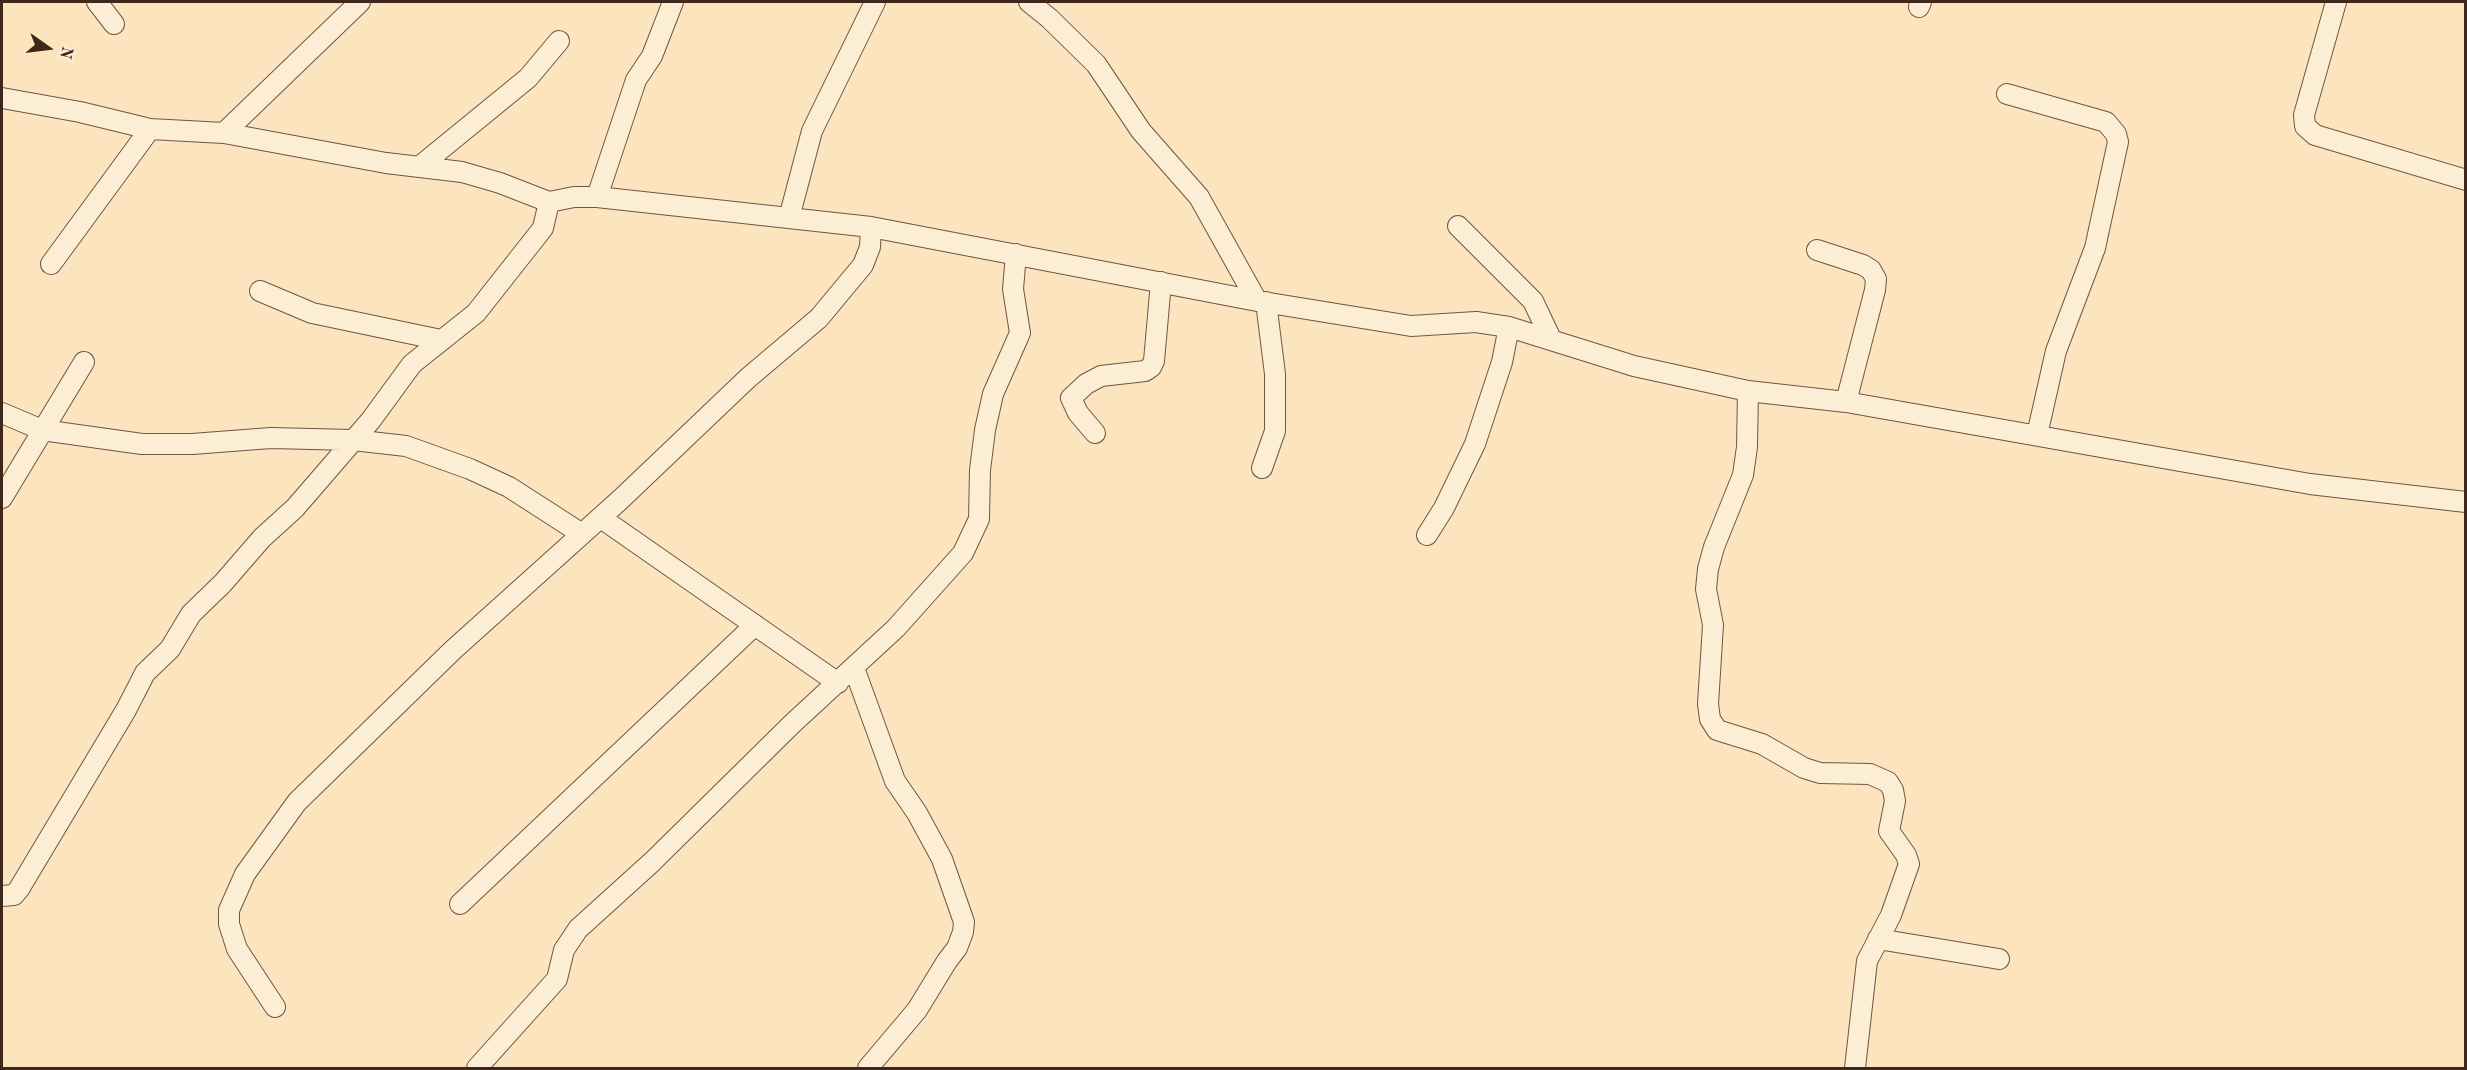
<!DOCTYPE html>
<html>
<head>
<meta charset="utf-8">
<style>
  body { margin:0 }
  #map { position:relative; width:2467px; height:1070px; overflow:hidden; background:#fbe4be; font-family:"Old Standard TT",serif }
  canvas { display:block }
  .frame { position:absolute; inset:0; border:3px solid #3f271b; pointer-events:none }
  .north { position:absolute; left:18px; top:18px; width:60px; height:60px; -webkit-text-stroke:4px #fcedd5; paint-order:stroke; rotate:104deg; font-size:16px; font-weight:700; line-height:24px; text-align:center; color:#3f271b }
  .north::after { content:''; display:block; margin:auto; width:21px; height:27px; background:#3f271b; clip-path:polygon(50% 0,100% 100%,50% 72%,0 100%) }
</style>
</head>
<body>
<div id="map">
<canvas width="2467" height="1070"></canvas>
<div class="frame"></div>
<div class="north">N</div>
</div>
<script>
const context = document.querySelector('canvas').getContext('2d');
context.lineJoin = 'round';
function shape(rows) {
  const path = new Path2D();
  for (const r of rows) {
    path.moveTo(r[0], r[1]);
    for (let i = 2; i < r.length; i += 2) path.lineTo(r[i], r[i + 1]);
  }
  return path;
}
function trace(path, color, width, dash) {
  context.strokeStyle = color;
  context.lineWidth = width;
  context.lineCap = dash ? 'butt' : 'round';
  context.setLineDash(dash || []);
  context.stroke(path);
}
const minor = shape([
  [97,2,114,24],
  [1029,2,1049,18,1096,64,1141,131,1199,197,1257,301],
  [2336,2,2304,115,2305,126,2315,135,2466,180],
  [1919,7,1921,2],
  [2007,94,2106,122,2116,134,2118,142,2095,248,2056,351,2037,435],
  [2,98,80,112,150,129,224,133,386,163,462,172,500,183,549,202,574,197,597,197,871,227,1257,301,1411,326,1476,322,1509,327,1634,366,1748,391,1846,402,2310,484,2466,502],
  [224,133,360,2],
  [419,167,528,78,559,41],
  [597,197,636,80,652,56,673,2],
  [789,218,812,131,875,2],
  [1458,226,1533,301,1551,339],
  [1817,250,1863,265,1871,270,1876,279,1875,290,1846,402],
  [51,264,150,129],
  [260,291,312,313,441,340],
  [1748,391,1747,447,1743,475,1714,547,1708,569,1706,589,1713,625,1708,704,1710,719,1717,730,1762,744,1804,768,1820,773,1870,774,1888,782,1893,790,1895,801,1889,831,1906,855,1909,864,1891,915,1867,961,1855,1068],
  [2,413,42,430,142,444,192,444,271,438,353,440,406,446,470,469,509,487,582,534],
  [1095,433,1078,413,1071,398,1086,384,1101,376,1145,371,1151,367,1154,361,1161,282],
  [1262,468,1275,431,1275,374,1266,302],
  [2,498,84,362],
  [601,518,838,683],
  [1427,535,1444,508,1475,444,1502,362,1509,327],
  [854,668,895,781,917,813,942,859,964,922,963,932,957,948,947,961,917,1010,868,1068],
  [2,896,14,895,19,889,126,710,145,673,170,649,191,614,223,583,262,538,295,508,371,420,412,364,476,313,543,228,549,202],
  [460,904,755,625],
  [1878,939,1999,959],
  [275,1007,237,949,229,924,229,910,245,874,297,802,453,650,621,499,748,378,819,318,863,265,870,247,871,227],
  [477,1068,557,979,564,950,578,929,652,862,792,724,896,628,963,553,979,519,980,470,985,430,993,394,1020,333,1013,289,1016,254]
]);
trace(minor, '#6e5644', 22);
trace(minor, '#fcedd5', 20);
</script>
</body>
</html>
